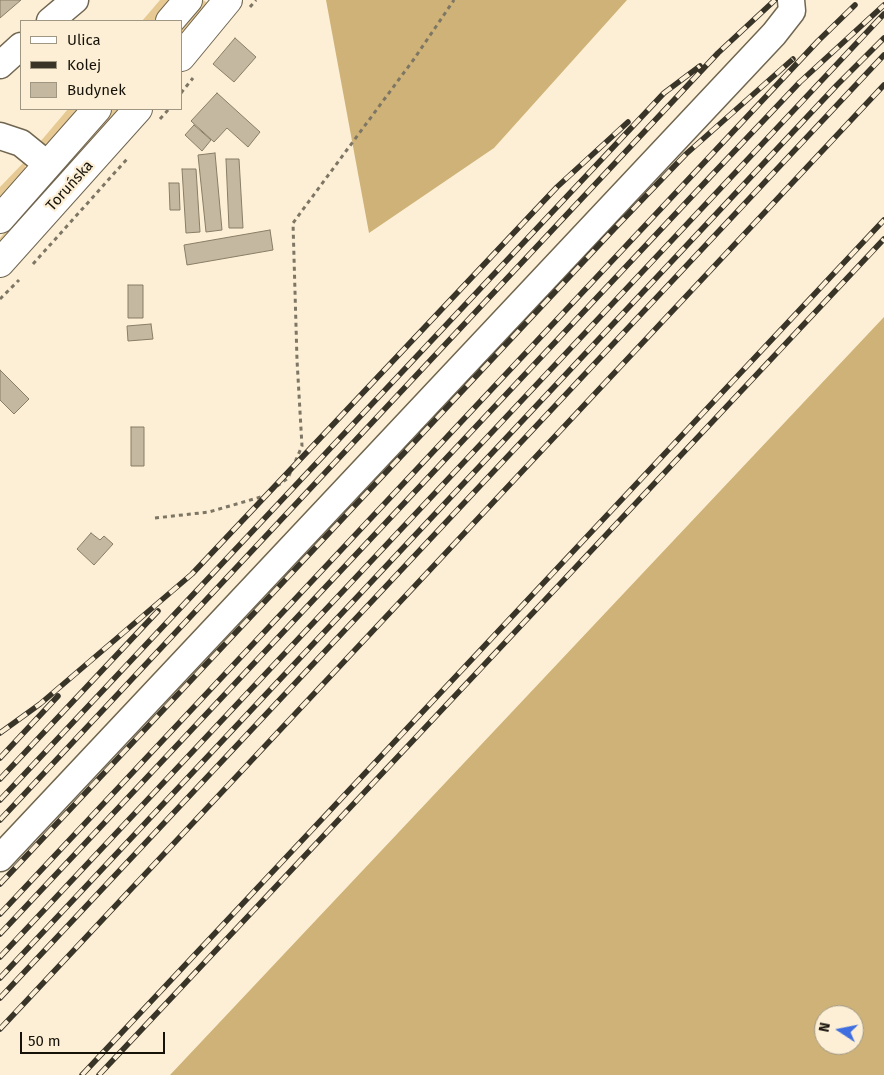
<!DOCTYPE html>
<html>
<head>
<meta charset="utf-8">
<style>
  body { margin:0 }
  #map { position:relative; width:884px; height:1075px; overflow:hidden; background:#fcefd5; font-family:"Fira Sans",sans-serif }
  canvas { display:block }
  .legend { position:absolute; left:20px; top:20px; width:162px; height:90px; box-sizing:border-box; background:#fcefd5; border:1px solid #a09783; margin:0; padding:6px 9px; list-style:none; font-size:15px; color:#161209 }
  .legend li { display:flex; align-items:center; gap:10px; height:25px }
  .legend b { width:25px; border:1px solid #a09783 }
  .north { position:absolute; left:814px; top:1005px; width:50px; height:50px; box-sizing:border-box; background:#fcefd5; border:1px solid #a09783; border-radius:50%; rotate:281deg; font-size:14px; font-weight:700; line-height:20px; text-align:center; color:#161209 }
  .north::after { content:''; display:block; margin:auto; width:18px; height:22px; background:#3e6edf; clip-path:polygon(50% 0,100% 100%,50% 72%,0 100%) }
  .scale { position:absolute; left:20px; top:1032px; width:145px; height:22px; box-sizing:border-box; border:2px solid #161209; border-top:0; padding-left:6px; font-size:15px; line-height:18px; white-space:nowrap; color:#161209; -webkit-text-stroke:4px #fcefd5; paint-order:stroke }
</style>
</head>
<body>
<div id="map">
<canvas width="884" height="1075"></canvas>
<ul class="legend">
<li><b style="height:6px;background:#fff"></b>Ulica</li>
<li><b style="height:6px;background:#393428"></b>Kolej</li>
<li><b style="height:14px;background:#c5b8a0"></b>Budynek</li>
</ul>
<div class="north">N</div>
<div class="scale">50 m</div>
</div>
<script>
const context = document.querySelector('canvas').getContext('2d');
context.lineJoin = 'round';
function fillPath(path, color) {
  context.fillStyle = color;
  context.fill(path, 'evenodd');
}
function shape(rows) {
  const path = new Path2D();
  for (const r of rows) {
    path.moveTo(r[0], r[1]);
    for (let i = 2; i < r.length; i += 2) path.lineTo(r[i], r[i + 1]);
  }
  return path;
}
function trace(path, color, width, dash) {
  context.strokeStyle = color;
  context.lineWidth = width;
  context.lineCap = dash ? 'butt' : 'round';
  context.setLineDash(dash || []);
  context.stroke(path);
}
function label(font, color, halo, rows, align = 'center') {
  context.font = font + ' "Fira Sans",sans-serif';
  context.lineWidth = 4.5;
  context.setLineDash([]);
  context.textBaseline = 'middle';
  context.strokeStyle = halo;
  context.fillStyle = color;
  for (const [text, x, y, turn = 0] of rows) {
    context.save();
    context.translate(x, y);
    context.rotate((+turn || 0) * Math.PI / 180);
    context.textAlign = isNaN(turn) ? turn : align;
    if (halo) context.strokeText(text, 0, 0);
    context.fillText(text, 0, 0);
    context.restore();
  }
}
const green = shape([
  [160,0,172,0,154,21,142,21],
  [203,0,209,4,181,39,181,27],
  [68,109,81,109,51,143,44,145,40,142],
  [113,109,123,109,0,248,0,238],
  [25,161,26,163,24,174,0,201,0,187]
]);
const forest = shape([
  [326,0,627,0,494,148,369,233],
  [884,317,884,1075,170,1075],
  [824,1015,854,1015,854,1045,824,1045]
]);
const building = shape([
  [0,0,21,0,0,18,0,0],
  [235,38,256,57,234,82,213,64,235,38],
  [217,93,260,132,248,147,227,128,214,142,191,121,217,93],
  [194,125,211,140,202,151,185,135,194,125],
  [215,153,222,230,206,232,198,155,215,153],
  [226,159,239,159,243,228,229,228,226,159],
  [182,169,196,169,200,232,186,233,182,169],
  [169,183,179,183,180,210,170,210,169,183],
  [270,230,273,250,187,265,184,245,270,230],
  [128,285,143,285,143,318,128,318,128,285],
  [151,324,153,339,128,341,127,326,151,324],
  [0,370,29,399,14,414,0,400,0,370],
  [131,427,144,427,144,466,131,466,131,427],
  [91,533,100,540,104,536,113,544,94,565,77,549,91,533]
]);
const path = shape([
  [250,7,256,0],
  [181,93,193,78],
  [160,119,169,109],
  [33,264,127,159],
  [0,299,19,280],
  [155,518,209,512,264,496,288,478,302,446,297,360,293,223,414,59,454,0]
]);
const minor = shape([
  [50,21,75,0],
  [0,65,21,46],
  [0,136,21,143,48,165],
  [0,858,774,34,792,11,791,0]
]);
const major = shape([
  [170,21,188,0],
  [181,57,228,0],
  [0,219,97,109],
  [0,263,138,109]
]);
const rail = shape([
  [0,733,40,704,192,574,557,187,628,122],
  [0,758,58,696],
  [0,779,158,611],
  [0,800,664,93,700,66],
  [0,820,718,53,775,0],
  [0,884,614,229,686,154,793,59],
  [0,914,818,41,855,5],
  [0,934,710,177,800,82,884,5],
  [0,957,884,14],
  [0,978,837,85,884,38],
  [0,998,884,55],
  [0,1029,884,85],
  [82,1075,884,220],
  [99,1075,884,239]
]);
const streetNames = [
  ["Toruńska",70,186,-48]
];
fillPath(green, '#e7ca93');
fillPath(forest, '#cfb277');
fillPath(building, '#c5b8a0');
trace(building, '#887d66', 1);
trace(minor, '#70654f', 29);
trace(major, '#70654f', 30);
trace(path, '#7e7665', 3, [4, 4]);
trace(minor, '#fff', 26);
trace(major, '#fff', 28);
trace(rail, '#393428', 5.5);
trace(rail, '#fcefd5', 4, [11]);
label('15px', '#161209', '#fcefd5', streetNames);
</script>
</body>
</html>
